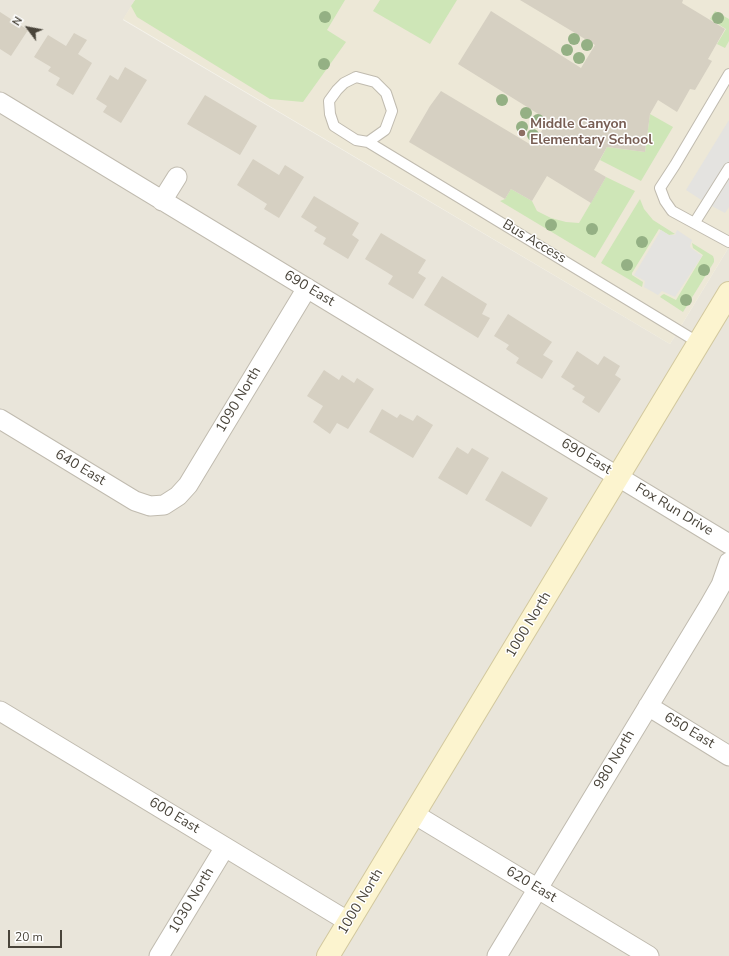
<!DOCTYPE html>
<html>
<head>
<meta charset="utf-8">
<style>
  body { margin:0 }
  #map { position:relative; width:729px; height:956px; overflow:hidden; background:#f5f3ec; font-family:"Nunito Sans",sans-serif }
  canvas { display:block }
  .north { position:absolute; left:8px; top:8px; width:40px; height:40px; -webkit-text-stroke:3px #fff; paint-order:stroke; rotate:302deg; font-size:11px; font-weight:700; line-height:16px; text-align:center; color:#49443a }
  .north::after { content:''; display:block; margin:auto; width:14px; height:18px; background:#49443a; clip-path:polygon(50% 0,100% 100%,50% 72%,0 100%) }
  .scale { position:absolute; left:8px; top:930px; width:54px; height:18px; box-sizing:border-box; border:2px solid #49443a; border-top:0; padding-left:5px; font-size:12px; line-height:14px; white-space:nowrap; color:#49443a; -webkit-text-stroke:3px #fff; paint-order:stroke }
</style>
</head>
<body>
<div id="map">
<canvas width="729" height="956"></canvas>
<div class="north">N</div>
<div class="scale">20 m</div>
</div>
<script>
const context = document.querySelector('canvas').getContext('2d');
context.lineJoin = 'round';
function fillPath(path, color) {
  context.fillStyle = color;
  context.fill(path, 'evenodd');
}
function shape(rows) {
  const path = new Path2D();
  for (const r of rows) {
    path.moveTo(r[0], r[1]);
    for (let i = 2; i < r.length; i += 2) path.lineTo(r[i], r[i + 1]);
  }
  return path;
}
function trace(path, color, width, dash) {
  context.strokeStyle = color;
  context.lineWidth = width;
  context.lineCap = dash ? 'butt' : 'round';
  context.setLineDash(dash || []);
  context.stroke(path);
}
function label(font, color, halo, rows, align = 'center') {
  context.font = font + ' "Nunito Sans",sans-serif';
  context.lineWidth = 3;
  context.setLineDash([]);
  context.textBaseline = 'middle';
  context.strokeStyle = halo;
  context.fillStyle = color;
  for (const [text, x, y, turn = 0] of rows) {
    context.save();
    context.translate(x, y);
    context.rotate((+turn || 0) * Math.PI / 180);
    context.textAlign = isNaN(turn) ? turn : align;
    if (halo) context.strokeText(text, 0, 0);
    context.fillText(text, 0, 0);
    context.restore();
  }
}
const residential = shape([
  [0,0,135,0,123,20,670,344,729,247,729,956,0,956]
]);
const education = shape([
  [135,0,729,0,729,247,670,344,123,19]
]);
const green = shape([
  [135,0,345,0,327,30,346,42,303,102,270,99,137,17,131,6],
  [380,0,457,0,430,44,373,11],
  [715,11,729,19,729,41,725,48,717,44,726,29,710,19],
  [650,114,673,127,641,181,600,160,607,147,645,152],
  [606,177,635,191,595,258,500,201,505,199,511,189,532,201,537,211,551,218,566,222,579,223],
  [640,199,644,209,653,220,675,234,669,235,659,229,632,273,632,275,643,282,642,287,601,263],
  [692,243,713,256,714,259,714,262,683,312,660,297,662,295,664,294,676,300,703,255,693,248]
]);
const parking = shape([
  [729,120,729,207,725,213,706,203,686,190],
  [661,230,669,235,675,235,677,230,692,240,690,246,691,248,702,256,675,297,662,291,658,295,644,287,645,281,634,275]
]);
const building = shape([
  [520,0,683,0,682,3,725,29,708,59,712,61,695,90,690,89,677,112,658,100,650,114,645,152,607,147,594,170,606,177,591,203,547,176,532,201,511,189,505,199,409,142,430,106,441,91,533,146,548,120,458,64,481,27,491,11,581,68,595,45],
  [0,12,28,30,11,56,0,49],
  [74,33,87,40,78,54,92,63,73,95,56,85,60,78,48,71,51,67,34,57,48,35,66,46],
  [125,67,147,80,121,123,103,112,107,106,96,99,110,75,118,80],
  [205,95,257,126,240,155,187,124],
  [253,159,279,175,285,165,304,177,279,218,264,209,267,204,237,185],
  [314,196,359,223,352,235,359,240,348,259,323,244,326,238,314,231,317,227,301,217],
  [381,233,426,260,418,273,426,278,413,299,388,284,393,276,365,259],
  [442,276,487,304,482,314,490,318,478,338,424,305],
  [508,314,552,342,543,355,553,361,542,379,516,363,519,358,506,349,509,345,494,336],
  [577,351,598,365,604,356,620,366,615,375,621,379,599,413,582,402,585,397,572,389,575,386,561,377],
  [324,370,339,380,342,375,354,383,357,378,374,389,348,429,337,423,330,434,313,422,323,406,307,396],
  [382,409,397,418,400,414,413,421,417,415,433,425,413,458,369,432],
  [457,447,468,454,472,448,489,458,467,495,438,478],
  [502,471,548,498,531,527,485,500]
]);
const lane = shape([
  [729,74,675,165,660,188,665,201,672,211,729,242],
  [356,77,375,82,386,93,392,111,385,130,368,142,356,140,334,126,330,114,329,101,337,90,344,83,356,77],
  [368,142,699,343],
  [695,222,729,168]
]);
const street = shape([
  [0,102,729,544],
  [162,201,177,177],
  [0,419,135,501,150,506,164,505,178,496,188,485,307,288],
  [648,706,729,756],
  [0,711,349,922],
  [414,814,649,956],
  [159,956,225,847],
  [497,956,709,606,721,585,729,562]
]);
const secondary = shape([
  [328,956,729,293]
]);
const trees = [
  [325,17],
  [718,18],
  [574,39],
  [587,45],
  [567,50],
  [579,58],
  [324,64],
  [502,100],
  [526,113],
  [538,120],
  [522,127],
  [533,135],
  [551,225],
  [592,229],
  [642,242],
  [627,265],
  [704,270],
  [686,300]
];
const markers = [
  [522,133,4,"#8d6e63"]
];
const educationNames = [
  ["Middle Canyon",530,125],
  ["Elementary School",530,141]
];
const streetNames = [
  ["Bus Access",534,242,31],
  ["690 East",309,289,31],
  ["1090 North",239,400,-59],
  ["690 East",586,457,31],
  ["640 East",80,468,31],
  ["Fox Run Drive",674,510,31],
  ["1000 North",529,625,-59],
  ["650 East",689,731,31],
  ["980 North",615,760,-59],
  ["600 East",174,816,31],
  ["620 East",531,885,31],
  ["1030 North",192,901,-59],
  ["1000 North",361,902,-59]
];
fillPath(residential, '#e9e5da');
fillPath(education, '#ede8d7');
fillPath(green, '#cee6b7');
fillPath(parking, '#e4e3e0');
fillPath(building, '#d6d0c2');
trace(lane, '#c0bbaf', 12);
trace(street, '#c0bbaf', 21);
trace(secondary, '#d2c89e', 24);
trace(lane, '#fff', 10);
trace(street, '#fff', 19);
trace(secondary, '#fcf4cf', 22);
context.fillStyle = '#94b084';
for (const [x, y] of trees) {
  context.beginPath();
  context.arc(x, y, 6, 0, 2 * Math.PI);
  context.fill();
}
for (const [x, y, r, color] of markers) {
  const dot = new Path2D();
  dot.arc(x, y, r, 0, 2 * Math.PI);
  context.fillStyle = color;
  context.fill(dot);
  trace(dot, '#fff', 1.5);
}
label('bold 14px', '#785e54', '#fff', educationNames, 'left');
label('14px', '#49443a', '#fff', streetNames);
</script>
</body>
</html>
